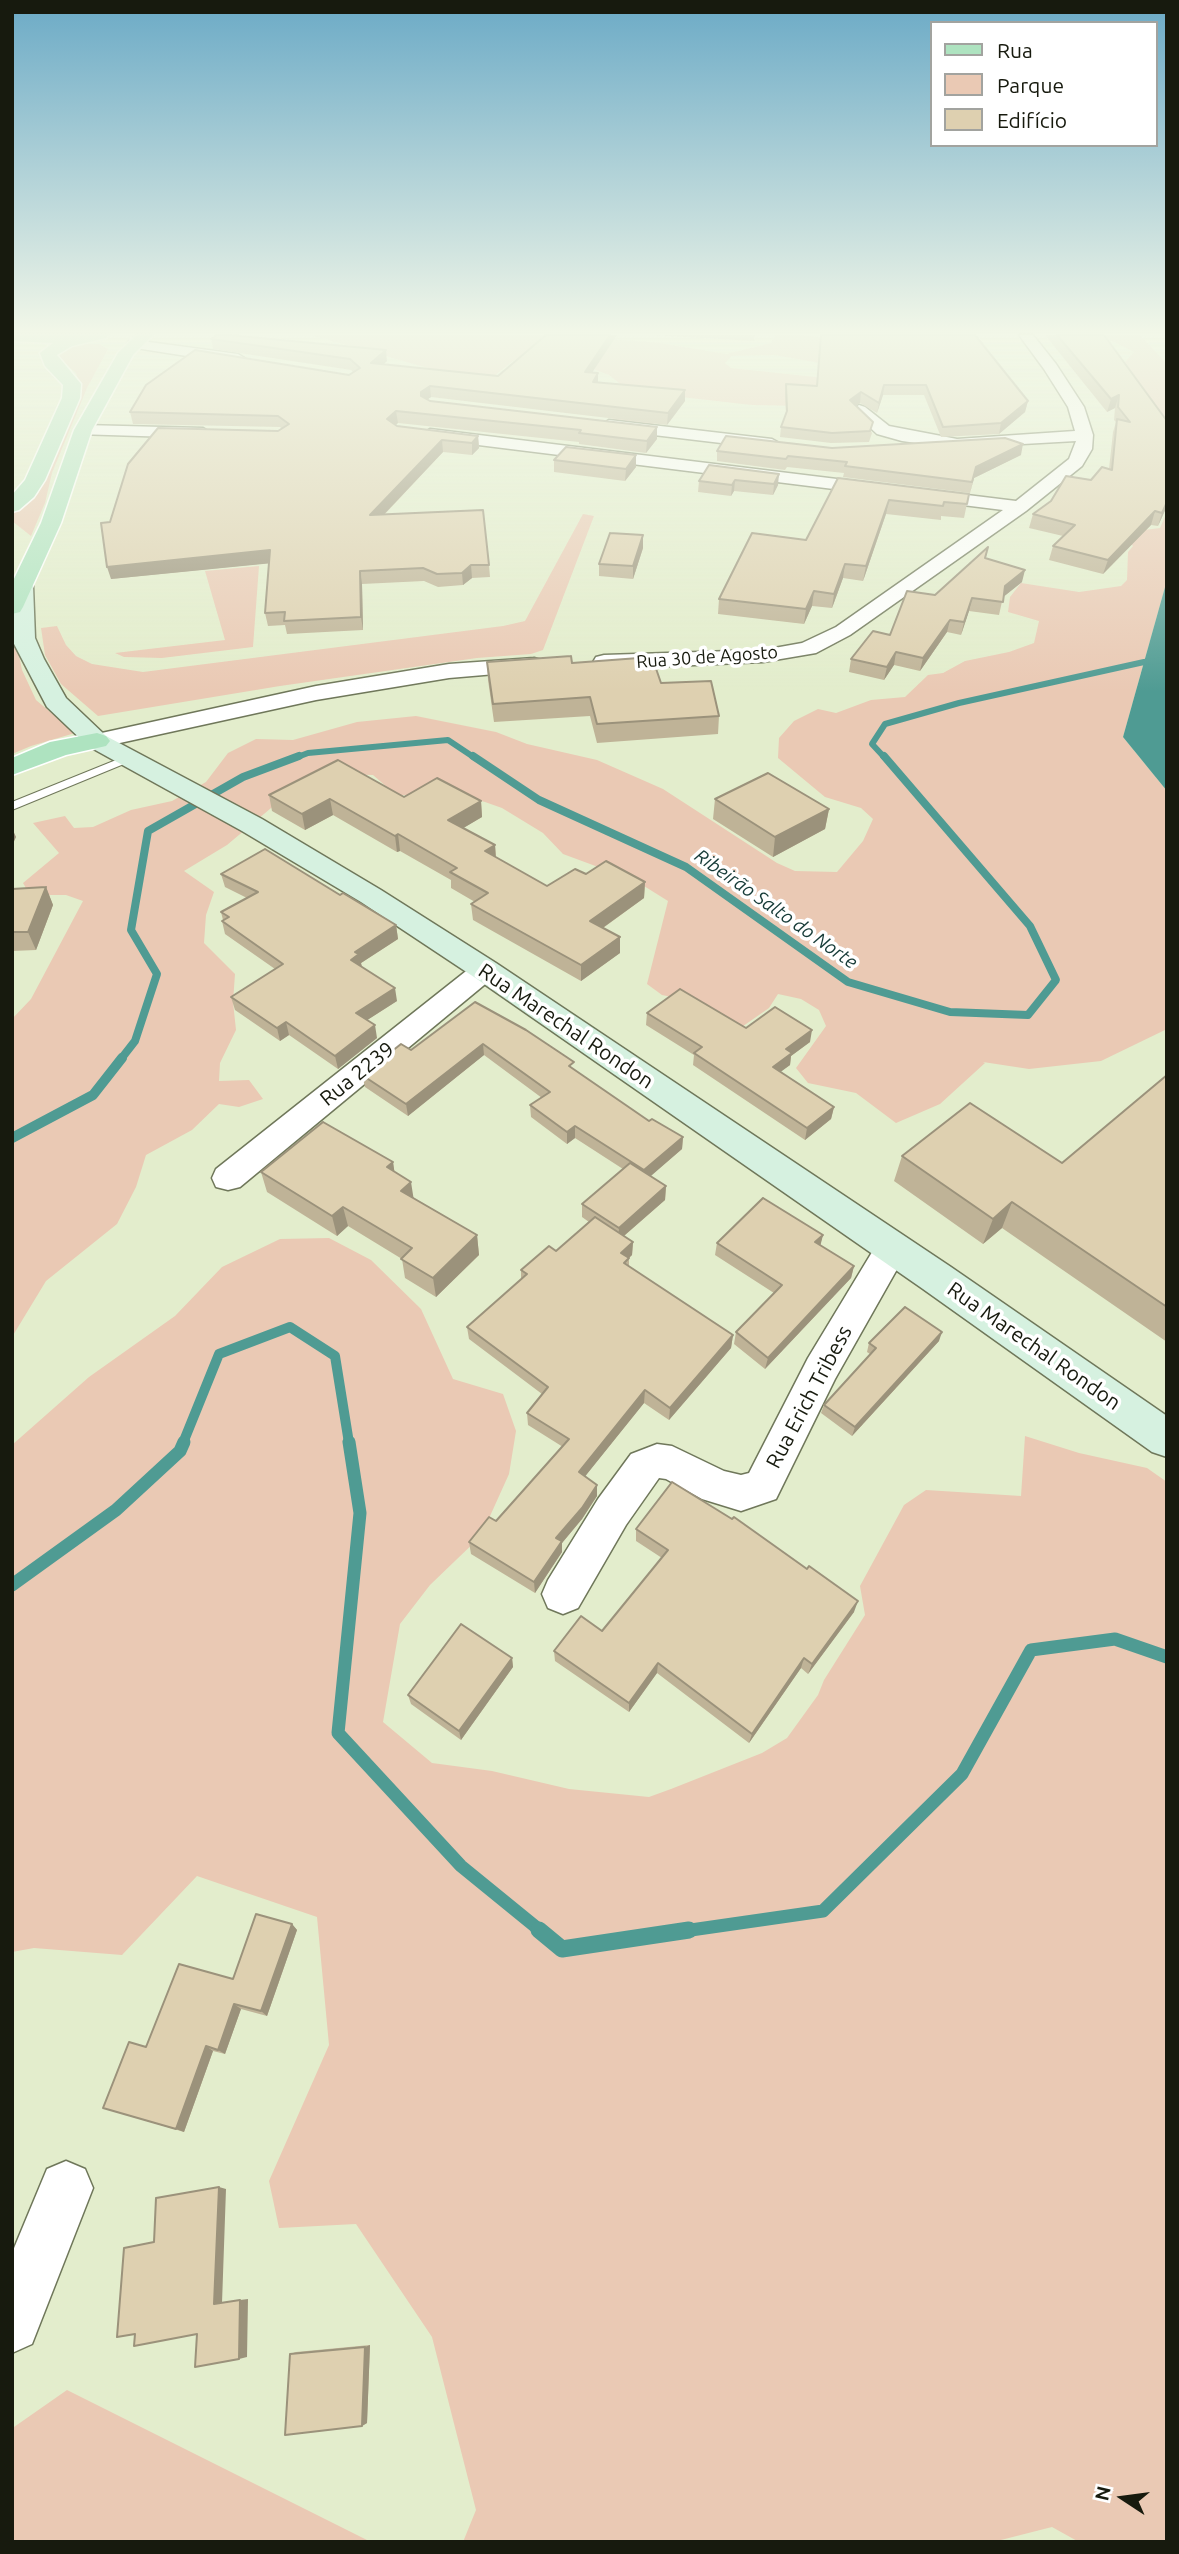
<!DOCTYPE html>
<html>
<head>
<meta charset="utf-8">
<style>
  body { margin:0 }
  #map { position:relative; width:1179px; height:2554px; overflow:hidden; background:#e3edcc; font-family:Ubuntu,sans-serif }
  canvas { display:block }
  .frame { position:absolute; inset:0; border:14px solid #171a0e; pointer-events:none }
  .legend { position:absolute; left:930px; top:21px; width:228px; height:126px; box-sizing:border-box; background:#fff; border:2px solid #a2a39f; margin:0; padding:9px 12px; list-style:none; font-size:21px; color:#171a0e }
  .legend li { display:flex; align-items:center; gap:14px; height:35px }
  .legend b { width:35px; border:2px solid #a2a39f }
  .north { position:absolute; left:1088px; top:2463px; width:70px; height:70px; -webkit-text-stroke:5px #fff; paint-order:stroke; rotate:283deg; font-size:19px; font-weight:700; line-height:28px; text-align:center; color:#171a0e }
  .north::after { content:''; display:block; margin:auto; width:24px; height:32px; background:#171a0e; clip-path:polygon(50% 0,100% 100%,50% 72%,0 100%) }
</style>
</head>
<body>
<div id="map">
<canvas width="1179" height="2554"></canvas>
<div class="frame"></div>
<ul class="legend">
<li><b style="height:9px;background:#aee3c0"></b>Rua</li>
<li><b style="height:19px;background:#eac9b4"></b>Parque</li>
<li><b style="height:19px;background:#ded0b0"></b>Edifício</li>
</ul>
<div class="north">N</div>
</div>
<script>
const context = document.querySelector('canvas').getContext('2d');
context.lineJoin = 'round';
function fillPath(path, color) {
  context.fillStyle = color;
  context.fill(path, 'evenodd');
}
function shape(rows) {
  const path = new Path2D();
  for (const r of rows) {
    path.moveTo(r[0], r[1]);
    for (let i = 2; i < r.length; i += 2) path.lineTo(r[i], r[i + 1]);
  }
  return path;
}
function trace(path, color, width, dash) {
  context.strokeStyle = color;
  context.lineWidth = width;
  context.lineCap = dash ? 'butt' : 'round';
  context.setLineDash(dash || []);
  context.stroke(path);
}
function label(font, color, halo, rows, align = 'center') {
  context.font = font + ' Ubuntu,sans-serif';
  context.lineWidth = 7;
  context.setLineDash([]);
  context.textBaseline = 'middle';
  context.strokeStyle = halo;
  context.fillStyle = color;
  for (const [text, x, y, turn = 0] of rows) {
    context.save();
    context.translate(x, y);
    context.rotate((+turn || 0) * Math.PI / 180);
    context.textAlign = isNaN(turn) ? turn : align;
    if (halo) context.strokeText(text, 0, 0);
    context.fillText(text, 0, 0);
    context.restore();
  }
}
const green = shape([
  [311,335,562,335,660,343,726,354,771,343,775,335,803,335,874,345,832,365,774,355,732,356,725,363,731,368,834,379,804,406,752,405,663,395,653,425,611,422,624,387,609,375,577,363,528,355,513,361,494,376,449,374],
  [1100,335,1140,335,1167,364,1167,445,1124,369,1125,362,1134,352],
  [80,344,99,344,108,349,87,388,52,473,45,503,31,536,12,521,12,514,38,494,80,388,76,373,55,355,61,348],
  [1167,512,1167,580,1123,737,1167,791,1167,1029,1101,1061,1029,1069,983,1062,985,1063,940,1104,896,1123,856,1093,808,1083,796,1068,826,1026,819,1010,801,999,778,994,769,1008,736,1031,706,1004,662,995,647,984,668,901,636,881,563,854,543,833,502,808,485,802,433,787,417,795,396,795,373,775,333,774,283,798,227,845,184,871,214,892,206,915,204,943,235,974,233,1002,236,1030,220,1063,219,1081,249,1080,263,1099,239,1107,219,1104,192,1130,146,1155,136,1187,117,1224,46,1281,12,1337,12,1019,31,999,83,901,66,895,30,895,23,883,59,853,33,823,65,816,74,828,93,827,131,810,172,801,206,782,228,753,256,739,293,740,357,722,416,716,496,732,527,744,597,760,663,789,777,863,795,871,837,872,863,841,873,819,861,808,825,797,778,758,779,738,794,721,818,709,836,713,871,700,905,697,928,675,943,673,965,661,1009,652,1034,643,1039,621,1008,612,1010,597,1021,583,1079,592,1121,586,1127,580,1128,552,1133,546,1121,533,1160,528],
  [583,514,594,516,543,650,531,654,477,658,280,686,98,716,61,684,45,655,41,628,57,626,66,645,76,656,92,664,143,672,503,626,525,621],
  [259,566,253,647,162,658,124,657,115,653,225,640,205,571],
  [15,635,22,670,36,700,75,733,31,746,12,754,12,640],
  [329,1238,371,1260,421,1309,453,1379,503,1394,516,1431,509,1474,481,1536,430,1585,400,1624,383,1722,432,1763,492,1771,569,1789,649,1797,671,1789,762,1753,787,1738,818,1695,824,1680,865,1615,860,1586,904,1505,926,1490,1021,1496,1025,1436,1079,1453,1147,1468,1167,1482,1167,2542,1079,2542,1052,2527,993,2542,463,2542,476,2510,432,2337,356,2224,279,2228,269,2181,329,2045,317,1917,197,1876,122,1955,34,1948,12,1952,12,1445,89,1377,175,1316,222,1267,280,1239],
  [67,2390,371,2542,12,2542,14,2427]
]);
const water = shape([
  [1167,580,1167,791,1123,737]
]);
const streamFar4 = shape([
  [295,758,308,753,448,740,475,758],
  [885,758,872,744,885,724,959,703,1144,662,1167,660]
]);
const streamFar3 = shape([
  [473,756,539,800,686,867,848,982,950,1012,1028,1015,1056,980,1030,926,884,756],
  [121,1059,135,1041,157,974,131,930,148,831,243,777,299,756]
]);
const streamFar2 = shape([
  [12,1138,93,1095,122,1058],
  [183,1443,219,1354,290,1327,335,1356,349,1443]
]);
const streamFar1 = shape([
  [349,1442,360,1513,338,1733,461,1866,542,1932],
  [12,1585,116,1510,180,1451,184,1442],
  [677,1932,823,1911,962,1774,1031,1650,1115,1639,1167,1657]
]);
const stream = shape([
  [539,1930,562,1949,689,1930]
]);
const service = shape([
  [126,756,136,759,12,810,12,802,126,756]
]);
const minor = shape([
  [1019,335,1033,335,1056,364,1084,407,1093,435,1092,449,1082,466,1026,511,850,635,816,653,763,662,604,669,596,667,593,662,596,657,604,655,763,650,802,643,836,627,1003,510,430,439,422,434,430,429,1016,501,1069,459,1076,441,952,448,902,441,877,434,851,410,859,405,865,407,889,426,957,439,1075,431,1068,407,1044,369,1019,335],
  [134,340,238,354,246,359,238,364,129,347,127,344,129,341,134,340],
  [609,420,772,439,781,444,772,449,603,429,601,425,609,420],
  [83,425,203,428,211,433,203,438,77,434,75,430,83,425],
  [534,658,542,660,545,665,542,670,449,678,316,700,97,748,89,746,85,741,89,736,97,734,316,686,449,664,534,658],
  [485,961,495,964,499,970,495,976,240,1187,228,1190,216,1187,212,1178,216,1169,475,964,485,961],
  [892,1235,904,1239,909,1248,835,1379,776,1499,741,1511,702,1499,666,1479,659,1478,626,1525,578,1608,563,1614,548,1608,542,1594,548,1580,598,1499,631,1454,657,1444,672,1446,724,1471,741,1475,749,1473,808,1358,880,1239,892,1235],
  [66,2161,85,2169,93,2188,32,2344,12,2353,12,2253,47,2169,66,2161]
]);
const secondary = shape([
  [22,579,30,581,33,586,35,638,44,659,66,698,106,736,262,819,381,890,496,963,951,1267,1167,1416,1167,1457,1152,1452,923,1289,474,977,361,902,242,831,88,746,47,707,12,640,12,584,22,579]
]);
const primary = shape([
  [12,335,108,335,106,338,72,346,57,355,81,384,80,398,45,480,34,497,19,510,12,512,12,495,25,480,62,398,63,385,45,366,40,353,53,343,12,341,12,335],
  [136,335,153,335,133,355,92,430,61,523,23,607,20,612,12,614,12,583,41,523,74,430,118,353,136,335],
  [97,733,106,736,110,741,106,746,66,755,12,775,12,758,50,742,97,733]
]);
const wall = shape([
  [546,335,617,335,592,373,598,383,685,401,667,425,431,397,427,400,430,401,657,427,657,439,646,453,579,444,579,442,398,423,395,425,397,426,478,436,479,448,472,455,443,452,384,515,489,565,490,577,472,578,463,585,438,587,424,581,362,584,363,630,287,634,285,625,268,626,265,613,269,563,111,579,110,522,282,429,280,427,133,424,130,412,349,375,353,372,351,370,213,349,211,339,387,361,383,364,498,376],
  [651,335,755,335,754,341],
  [821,335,1028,401,1025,412,999,434,941,437,924,395,883,395,877,413,860,403,856,405,872,433,869,442,831,443,780,437,781,427,786,415,785,394,786,384,817,386],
  [1045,335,1104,335,1167,506,1158,526,1151,525,1103,574,1049,560,1053,546,1063,536,1029,528,1033,514,1109,469,1113,432,1116,422,1114,420,1115,408,1107,412],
  [832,448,1021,455,974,478,970,493,843,477,844,473,787,467,785,470,717,461,717,451],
  [636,455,636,467,625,481,554,472,554,460],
  [709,465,778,485,773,495,734,491,731,496,698,492,699,481],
  [838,478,969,494,964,518,941,516,941,520,886,514,863,581,843,578,832,608,812,606,804,624,718,614,719,599,806,540],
  [643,535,643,548,633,579,599,576,599,564],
  [986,558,1022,582,1003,597,999,615,969,611,961,635,947,632,920,671,894,665,884,680,849,672,851,659,890,635,935,595],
  [487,662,572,663,661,683,719,716,718,734,597,743,590,716,494,722,488,680],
  [269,795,404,797,481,801,482,817,463,828,495,845,496,857,547,886,586,874,645,882,644,898,603,928,620,953,581,981,473,920,471,904,475,902,451,888,451,880,400,851,397,852,333,815,305,830,272,811],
  [715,799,829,809,825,829,773,857,713,819],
  [221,874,340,895,396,925,398,939,361,963,362,967,397,1001,367,1020,377,1038,338,1069,289,1035,280,1041,235,1010,231,997,275,969,225,934,222,921,223,920,221,912,247,898,225,887],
  [46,887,53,905,36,950,12,951,12,889],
  [475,1002,649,1121,683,1137,682,1149,650,1176,666,1186,665,1200,624,1236,633,1242,632,1255,629,1258,629,1266,733,1335,731,1348,669,1420,644,1403,585,1476,597,1485,597,1496,582,1519,562,1543,562,1552,535,1593,471,1554,469,1542,496,1521,563,1447,528,1425,527,1413,542,1394,469,1339,467,1327,521,1279,521,1270,556,1251,589,1222,582,1217,582,1204,623,1169,575,1138,567,1144,531,1117,530,1105,542,1098,484,1055,408,1116,365,1087,362,1075,411,1050],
  [647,1013,810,1042,791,1056,790,1065,780,1072,834,1107,831,1119,805,1140,693,1065,694,1055,646,1025],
  [1167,1075,1167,1342,1002,1228,983,1244,894,1181,902,1156,1062,1163],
  [393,1162,394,1172,414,1198,477,1235,479,1255,436,1297,405,1278,402,1259,348,1226,337,1236,267,1192,261,1172],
  [823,1235,820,1245,854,1266,851,1278,765,1369,734,1344,736,1332,774,1293,715,1255,717,1243],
  [939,1341,852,1436,821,1413,824,1405,870,1354,867,1352,869,1343],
  [636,1529,854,1612,808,1674,801,1668,749,1743,657,1673,629,1712,555,1661,554,1651,602,1631,662,1558,636,1541],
  [512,1658,513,1667,461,1740,411,1704,408,1695],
  [292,1924,297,1930,267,2016,241,2009,225,2054,213,2051,184,2132,103,2108,146,2047,233,1979],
  [370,2345,367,2423,362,2426,290,2354,296,2352]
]);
const shadedWall = shape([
  [610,335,617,335,585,383,585,372],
  [386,350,387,361,373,374,371,363],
  [598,373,598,384,593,382],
  [884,385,883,395,877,413,879,403],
  [430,386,431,397,422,403,421,392],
  [685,390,685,401,667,425,668,413],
  [861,392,860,403,848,410,850,400],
  [1119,395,1115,408,1107,412,1111,399],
  [1028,401,1025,412,999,434,1001,423],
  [396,411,398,423,389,431,387,419],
  [657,427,657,439,646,453,647,441],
  [478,436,479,448,472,455,472,443],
  [442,440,443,452,372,527,370,515],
  [1023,444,1021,455,974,478,970,493,976,467],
  [636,455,636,467,625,481,626,469],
  [779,474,778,485,773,495,774,484],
  [735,480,734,491,731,496,732,485],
  [889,500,886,514,863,581,866,566],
  [1167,502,1167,506,1158,526,1162,513],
  [1155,511,1151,525,1103,574,1108,560],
  [643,535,643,548,633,579,633,566],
  [270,550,273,563,111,579,107,567],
  [845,564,843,578,832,608,834,594],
  [471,565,472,578,463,585,462,573],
  [1025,570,1022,582,1002,598,1005,586],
  [360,571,362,584,363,630,361,617],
  [814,591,812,606,804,624,806,609],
  [972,598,969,611,961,635,964,622],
  [950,620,947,632,920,671,923,658],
  [896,652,894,665,884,680,887,667],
  [330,799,333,815,305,830,302,814],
  [481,801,482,817,450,836,448,820],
  [829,809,825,829,773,857,775,837],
  [12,828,16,837,12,846],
  [398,834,400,851,397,852,395,836],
  [495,845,496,861,485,851],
  [645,882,644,898,590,937,590,921],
  [46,887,53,905,36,950,28,932],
  [396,925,398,939,361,963,362,968,351,960,355,952],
  [620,937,620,953,581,981,581,965],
  [395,988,397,1001,358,1026,356,1013],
  [286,1022,289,1035,280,1041,277,1028],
  [375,1025,377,1038,338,1069,335,1056],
  [812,1030,810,1042,791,1056,790,1065,771,1079,773,1067,786,1049],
  [483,1044,484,1055,408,1116,406,1104],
  [834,1107,831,1119,805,1140,807,1128],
  [575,1126,575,1138,567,1144,567,1132],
  [683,1137,682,1149,644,1182,644,1170],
  [393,1162,396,1182,387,1167],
  [411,1182,414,1201,401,1191],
  [666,1186,665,1200,618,1241,619,1228],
  [1012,1202,1002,1228,983,1244,993,1219],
  [343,1207,348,1226,337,1236,332,1216],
  [477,1235,479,1255,436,1297,433,1278],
  [823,1235,820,1247,815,1242],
  [633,1242,632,1255,620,1266,621,1253],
  [854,1266,851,1278,765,1369,768,1358],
  [942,1332,939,1341,852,1436,855,1427],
  [733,1335,731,1348,669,1420,670,1408],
  [645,1390,644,1403,579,1484,579,1472],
  [597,1485,597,1496,582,1519,562,1543,562,1552,535,1593,534,1582,556,1538],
  [858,1601,854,1612,808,1674,812,1664],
  [512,1658,513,1667,461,1740,459,1731],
  [804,1658,801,1668,749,1743,752,1734],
  [658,1663,657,1673,629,1712,629,1703],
  [292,1924,297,1930,267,2016,261,2011],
  [234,2004,241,2009,225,2054,218,2050],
  [206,2046,213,2051,184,2132,176,2129],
  [219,2187,226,2189,222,2303,214,2304],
  [248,2299,247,2357,239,2359,240,2300],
  [370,2345,367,2423,362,2426,365,2347]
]);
const building = shape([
  [217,335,229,335,386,350,371,363,498,376,546,335,610,335,585,372,598,373,593,382,685,390,668,413,430,386,421,392,421,396,430,401,657,427,647,441,579,433,581,430,396,411,387,419,397,426,478,436,472,443,442,440,370,515,483,510,489,565,471,565,462,573,437,574,423,568,360,571,361,617,284,621,285,612,265,613,270,550,107,567,101,523,110,522,128,464,158,428,278,431,289,424,278,416,130,412,146,385,195,350,349,375,360,368,350,359,211,339,217,335],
  [821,335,975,335,1028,401,1001,423,943,427,926,385,884,385,879,403,861,392,850,400,873,422,870,431,832,433,781,427,787,411,786,384,817,386,821,335],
  [1057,335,1104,335,1167,421,1167,502,1162,513,1155,511,1108,560,1053,546,1075,525,1033,514,1051,501,1066,476,1091,480,1102,467,1112,470,1117,419,1130,422,1118,407,1119,395,1111,399,1057,335],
  [726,436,832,448,1005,438,1023,444,976,467,972,482,845,466,847,462,788,456,786,459,717,451,726,436],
  [566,447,636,455,626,469,554,460,566,447],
  [709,465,779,474,774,484,735,480,732,485,699,481,709,465],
  [838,478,969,494,967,504,944,502,943,506,889,500,866,566,845,564,834,594,814,591,806,609,719,599,752,533,806,540,838,478],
  [610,533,643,535,633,566,599,564,610,533],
  [988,547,985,558,1025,570,1005,586,1003,602,972,598,964,622,950,620,923,658,896,652,887,667,851,659,873,631,890,635,907,591,935,595,988,547],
  [571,656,572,663,652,657,661,683,711,681,719,716,597,724,590,697,493,704,487,662,571,656],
  [338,760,404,797,437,778,481,801,448,820,495,845,485,851,547,886,575,869,586,874,606,861,645,882,590,921,620,937,581,965,471,904,488,893,450,872,457,868,398,834,395,836,330,799,302,814,269,795,338,760],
  [768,773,829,809,775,837,715,799,768,773],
  [265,849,340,895,343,893,396,925,355,952,359,954,351,960,395,988,356,1013,375,1025,335,1056,286,1022,277,1028,231,997,283,964,222,921,229,917,221,912,258,892,221,874,265,849],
  [46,887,28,932,12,932,12,889,46,887],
  [680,989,746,1028,775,1007,812,1030,786,1049,792,1053,773,1067,834,1107,807,1128,694,1053,702,1047,647,1013,680,989],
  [475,1002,526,1030,574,1062,569,1066,649,1121,652,1119,683,1137,644,1170,575,1126,567,1132,530,1105,550,1092,483,1044,406,1104,362,1075,401,1044,411,1050,475,1002],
  [1167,1075,1167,1307,1012,1202,993,1219,902,1156,970,1103,1062,1163,1167,1075],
  [323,1122,393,1162,387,1167,411,1182,401,1191,477,1235,433,1278,401,1259,412,1248,343,1207,332,1216,261,1172,323,1122],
  [630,1163,666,1186,619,1228,582,1204,630,1163],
  [763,1198,823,1235,815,1242,854,1266,768,1358,736,1332,782,1285,717,1243,763,1198],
  [595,1217,633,1242,621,1253,629,1258,624,1263,733,1335,670,1408,645,1390,579,1472,597,1485,582,1508,556,1538,562,1541,534,1582,469,1542,489,1517,496,1521,569,1439,527,1413,548,1387,467,1327,527,1274,521,1270,549,1246,556,1251,595,1217],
  [905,1307,942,1332,855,1427,824,1405,876,1348,869,1343,905,1307],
  [672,1482,732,1519,734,1517,807,1569,809,1566,858,1601,812,1664,804,1658,752,1734,658,1663,629,1703,554,1651,581,1616,602,1631,668,1550,636,1529,672,1482],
  [461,1624,512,1658,459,1731,408,1695,461,1624],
  [256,1914,292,1924,261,2011,234,2004,218,2050,206,2046,176,2129,103,2108,129,2042,146,2047,179,1964,233,1979,256,1914],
  [219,2187,214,2304,240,2300,239,2359,195,2367,197,2334,134,2346,135,2334,117,2337,124,2248,154,2242,156,2198,219,2187],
  [365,2347,362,2426,285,2435,290,2354,365,2347]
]);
const farStreetnames = [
  ["Rua 30 de Agosto",707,657,-4]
];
const farWaternames = [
  ["Ribeirão Salto do Norte",776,909,35]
];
const streetNames = [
  ["Rua Marechal Rondon",566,1026,34],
  ["Rua 2239",357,1074,-39],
  ["Rua Marechal Rondon",1034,1346,35],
  ["Rua Erich Tribess",809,1397,-62]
];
fillPath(green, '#eac9b4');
fillPath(water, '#4f9b93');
trace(streamFar4, '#4f9b93', 6);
trace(streamFar3, '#4f9b93', 8);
trace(streamFar2, '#4f9b93', 10);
trace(streamFar1, '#4f9b93', 13);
trace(stream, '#4f9b93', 17);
trace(service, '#6f775a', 2);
trace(minor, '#6f775a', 3);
trace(secondary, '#6f775a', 3);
trace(primary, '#fff', 3);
fillPath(service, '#fff');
fillPath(minor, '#fff');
fillPath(secondary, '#d6f1e0');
fillPath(primary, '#aee3c0');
fillPath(wall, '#bfb397');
fillPath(shadedWall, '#9b927b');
fillPath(building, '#ded0b0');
trace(building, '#9b927b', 2);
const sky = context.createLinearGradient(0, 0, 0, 692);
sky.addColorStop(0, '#6baac6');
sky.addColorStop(0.48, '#f2f7e8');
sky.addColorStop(1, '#f2f7e800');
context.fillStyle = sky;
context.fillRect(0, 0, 1179, 692);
label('18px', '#171a0e', '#fff', farStreetnames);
label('italic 19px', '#153a37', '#fff', farWaternames);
label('21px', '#171a0e', '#fff', streetNames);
</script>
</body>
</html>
